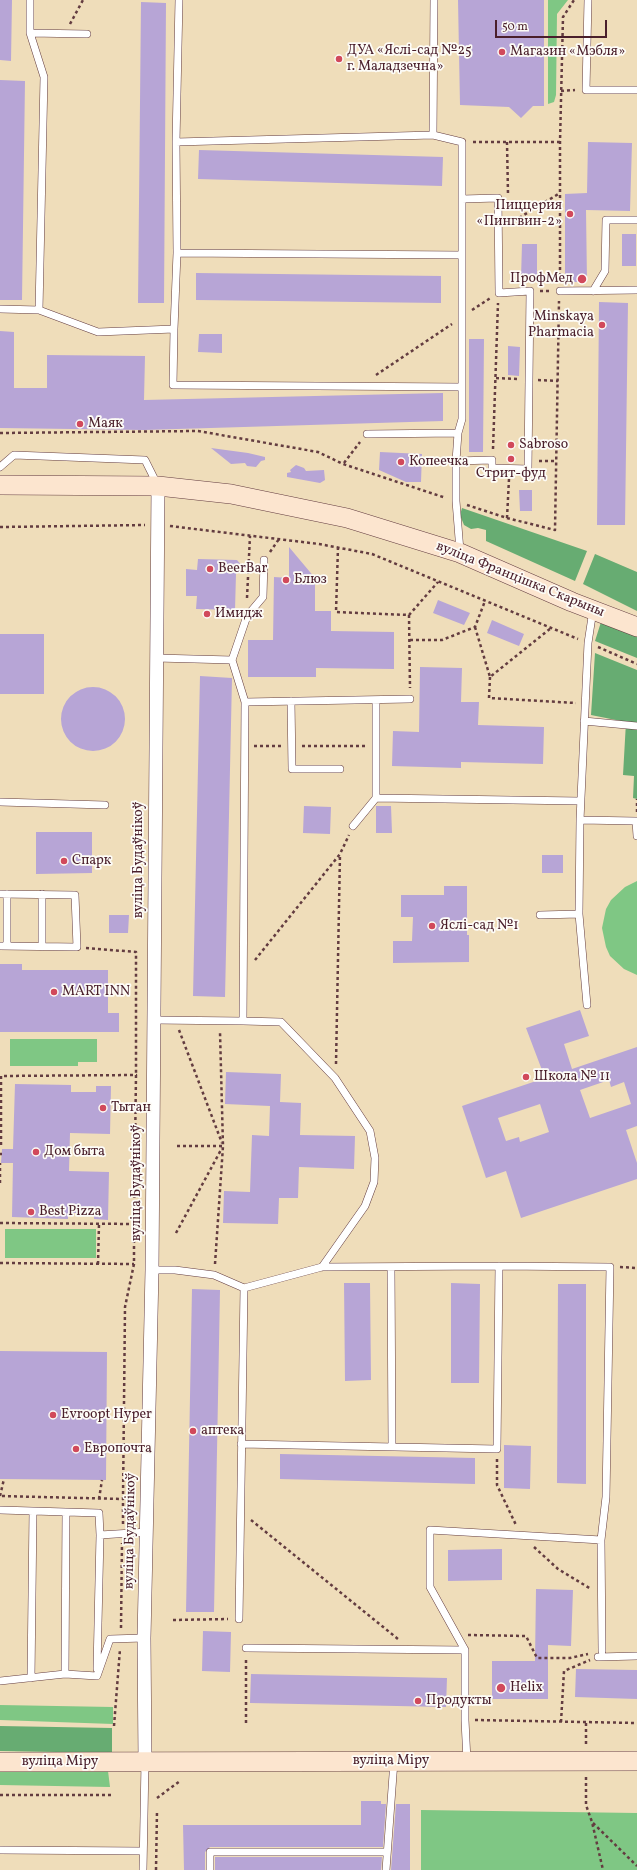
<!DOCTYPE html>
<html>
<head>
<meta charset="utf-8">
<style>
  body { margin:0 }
  #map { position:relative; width:637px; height:1870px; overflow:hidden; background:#efddba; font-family:Vollkorn,serif }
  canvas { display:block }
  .scale { position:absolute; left:495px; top:20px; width:112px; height:18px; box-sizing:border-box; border:2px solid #4a1f2b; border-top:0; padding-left:5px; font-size:12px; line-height:14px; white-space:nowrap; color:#4a1f2b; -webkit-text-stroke:3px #fdfcf7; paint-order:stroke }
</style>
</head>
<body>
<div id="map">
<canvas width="637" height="1870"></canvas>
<div class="scale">50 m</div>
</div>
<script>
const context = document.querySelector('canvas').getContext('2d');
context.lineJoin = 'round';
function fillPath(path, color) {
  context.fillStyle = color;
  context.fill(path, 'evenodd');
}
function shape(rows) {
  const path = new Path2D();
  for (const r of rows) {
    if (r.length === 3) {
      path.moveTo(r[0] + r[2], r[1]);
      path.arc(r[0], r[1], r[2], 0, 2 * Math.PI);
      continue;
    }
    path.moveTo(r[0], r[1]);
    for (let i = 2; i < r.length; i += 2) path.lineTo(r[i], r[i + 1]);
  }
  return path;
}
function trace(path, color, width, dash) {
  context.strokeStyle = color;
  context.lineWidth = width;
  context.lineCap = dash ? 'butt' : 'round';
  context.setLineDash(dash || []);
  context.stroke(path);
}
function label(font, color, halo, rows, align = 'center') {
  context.font = font + ' Vollkorn,serif';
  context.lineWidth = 3.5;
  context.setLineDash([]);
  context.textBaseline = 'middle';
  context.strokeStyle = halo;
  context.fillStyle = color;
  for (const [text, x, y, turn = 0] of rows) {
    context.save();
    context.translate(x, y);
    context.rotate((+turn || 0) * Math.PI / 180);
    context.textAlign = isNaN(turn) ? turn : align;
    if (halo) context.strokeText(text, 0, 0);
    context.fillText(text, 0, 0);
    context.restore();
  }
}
const green = shape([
  [548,0,568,0,557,14,556,95,554,102,548,104],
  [637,881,637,975,624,969,610,956,606,947,602,928,606,909,611,900,625,887],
  [10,1039,97,1039,97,1062,78,1062,78,1066,10,1066],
  [5,1229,96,1229,96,1258,5,1258],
  [0,1705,113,1707,113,1724,0,1720],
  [0,1769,108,1771,110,1787,0,1785],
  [421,1810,637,1813,637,1870,421,1870]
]);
const forest = shape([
  [462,508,587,551,575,581,486,541,486,530,478,528,471,529,464,525,460,515],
  [595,554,637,572,637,611,583,584],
  [601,622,637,635,637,658,595,641],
  [595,653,637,670,637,799,633,798,634,776,623,775,626,722,591,715],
  [0,1726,112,1728,112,1753,0,1751]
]);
const building = shape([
  [0,0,12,0,11,61,0,60],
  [458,0,544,0,544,106,533,106,521,118,509,107,460,105],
  [141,2,166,3,164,303,138,303],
  [0,80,25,81,22,300,0,300],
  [588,142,632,143,630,211,586,210,587,282,565,282,565,194,587,193],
  [199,150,443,157,442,186,198,179],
  [622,234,636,234,636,266,622,266],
  [522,244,537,244,537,278,521,278],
  [196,273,441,276,441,303,196,300],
  [599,302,628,303,625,525,597,525],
  [0,331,14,332,14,388,47,388,47,355,145,356,144,400,443,393,443,421,144,430,0,428],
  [199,334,222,334,222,353,198,352],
  [469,339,484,339,483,452,469,452],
  [508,346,520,347,519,376,508,375],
  [211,448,248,453,265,457,265,460,261,461,256,467,247,466,245,463,231,464],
  [380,452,422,454,421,482,406,482,379,470],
  [296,465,304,468,306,471,324,470,325,480,320,483,287,477,287,473,291,472,290,470],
  [519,490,532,490,532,511,520,511],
  [289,547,315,578,315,611,331,611,331,631,394,632,394,669,316,668,316,677,248,677,248,640,273,640,274,577,289,578],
  [198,559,237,560,243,567,236,574,235,610,196,609,197,596,186,596,186,569,197,570],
  [438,600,470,613,464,625,433,613],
  [492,620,524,634,519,646,487,633],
  [0,634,44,634,44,694,0,694],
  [420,667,462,668,461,702,479,702,478,725,544,727,543,764,461,762,461,768,392,766,393,731,419,732],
  [200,676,232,678,225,997,193,996],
  [93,719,32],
  [304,806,331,807,330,834,303,833],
  [376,806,391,806,392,833,376,833],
  [36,832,92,832,92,873,36,874],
  [542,855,563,855,563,873,542,873],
  [444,886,467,886,467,935,469,935,469,962,393,963,393,941,412,941,413,917,401,917,401,895,444,895],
  [109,915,129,915,128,933,109,933],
  [0,964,22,964,22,970,108,970,108,1013,119,1013,119,1032,0,1032],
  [580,1010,589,1036,564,1044,572,1069,637,1047,637,1126,626,1130,637,1163,637,1179,521,1218,506,1171,486,1178,462,1106,545,1078,526,1028],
  [609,1080,611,1087,624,1082,631,1104,590,1118,580,1090],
  [540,1104,549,1132,520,1142,519,1137,506,1141,498,1118],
  [226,1072,281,1074,280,1102,301,1103,300,1135,355,1136,354,1169,299,1167,298,1198,279,1198,278,1224,223,1223,224,1191,250,1192,252,1135,269,1136,270,1106,225,1104],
  [15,1084,71,1085,71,1092,96,1092,96,1086,111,1086,110,1134,70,1133,69,1171,109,1172,108,1220,94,1219,94,1213,68,1213,68,1219,12,1217,13,1163,1,1163,2,1149,13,1149],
  [344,1283,370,1283,371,1380,345,1381],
  [451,1283,480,1284,479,1383,451,1383],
  [558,1284,586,1284,586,1484,557,1483],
  [192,1289,220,1290,214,1612,186,1612],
  [0,1351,107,1352,106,1480,0,1479],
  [504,1445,531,1446,530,1489,504,1488],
  [280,1454,475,1458,475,1484,280,1479],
  [502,1549,502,1580,448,1581,448,1550],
  [536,1589,573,1590,571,1646,548,1645,548,1699,492,1699,492,1661,535,1661],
  [203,1631,231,1632,230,1672,202,1671],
  [576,1669,637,1670,637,1699,575,1697],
  [251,1674,447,1678,446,1707,250,1703],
  [361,1801,381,1801,381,1804,386,1804,383,1847,210,1847,205,1852,205,1870,184,1870,183,1825,361,1825],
  [396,1804,410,1804,410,1870,391,1870],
  [215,1857,382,1857,381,1870,215,1870]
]);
const path = shape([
  [70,24,83,0],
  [561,91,575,90],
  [473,142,560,142],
  [507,142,508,194],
  [509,224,560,193],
  [560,282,560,142,563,17,574,0],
  [540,291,551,291],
  [472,310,492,297],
  [376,375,452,324],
  [496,378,519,379],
  [538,380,558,381],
  [0,433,198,431,318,452,343,464,446,498],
  [493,449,498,303],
  [539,461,556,461],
  [344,463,360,442],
  [467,505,507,518,555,530,559,301],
  [507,518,509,479],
  [170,526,319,544,372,554,578,639],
  [0,527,145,525],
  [338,547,336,612,409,615,438,582],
  [270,552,279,539],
  [247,598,250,536],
  [409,615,410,688],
  [475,627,490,677,551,628],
  [410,640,442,640,475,627,485,601],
  [598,647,637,664],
  [490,677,489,698,576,703],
  [254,746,281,746],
  [302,746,365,746],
  [637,812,637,799],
  [86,948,136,952,136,1075],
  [255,960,340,854,349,835],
  [179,1030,222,1143],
  [336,1064,340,854],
  [1,1145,1,1076,136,1075,134,1224],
  [177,1146,223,1146],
  [0,1154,2,1154],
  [0,1183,0,1163],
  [0,1223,134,1224,134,1264,125,1307,123,1499,0,1496],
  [176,1233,222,1148],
  [0,1263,134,1264],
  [98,1264,99,1224],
  [215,1264,223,1146,220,1032],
  [620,1267,637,1268],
  [497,1459,497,1485,516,1525],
  [0,1496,4,1479],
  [99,1499,102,1480],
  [251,1520,398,1639],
  [123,1524,123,1499],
  [534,1547,558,1569,591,1589],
  [173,1620,228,1619],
  [121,1628,122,1543],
  [468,1635,526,1636,537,1658,570,1658,588,1654],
  [475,1720,637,1723],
  [561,1722,564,1671,590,1660],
  [246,1723,246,1658],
  [114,1726,120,1649],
  [586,1744,586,1723],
  [586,1777,586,1805,592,1822,603,1870],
  [0,1795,113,1795],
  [157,1798,180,1781],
  [593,1823,637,1866],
  [156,1870,157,1811]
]);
const service = shape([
  [30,0,30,33,44,77,39,310],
  [588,0,586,90,637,90],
  [30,33,87,34],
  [433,135,434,0],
  [176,142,433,135,462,142,462,419,458,433,456,461,456,501,460,551],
  [177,253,462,255],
  [560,291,637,290],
  [593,291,605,271,606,220,637,220],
  [0,309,39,310,98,332,174,329,173,385,462,387],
  [174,329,177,253,176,142,179,0],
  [367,434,458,433],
  [456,461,492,460,492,468,528,469,530,291,499,293,498,198,462,199],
  [0,467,14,455,145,460,157,484],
  [156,658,232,660,247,616,263,597,264,560],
  [232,660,245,702,410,699],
  [376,700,376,798,580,801],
  [291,701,292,769,340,769],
  [584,721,637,726],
  [0,802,105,805],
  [580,820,636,821,637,836],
  [353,826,376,798],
  [0,894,75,895,77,947,0,946],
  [42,894,42,947],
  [540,915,579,914],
  [7,946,7,894],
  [587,1005,579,914,580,820,588,643,593,610],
  [154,1020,243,1021,245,702],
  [243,1021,281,1022,335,1078,370,1131,375,1158,374,1182,365,1206,322,1267],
  [499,1266,610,1267,606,1497,601,1540,602,1651],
  [391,1267,392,1447],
  [152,1270,175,1270,214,1275,244,1288,239,1619],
  [241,1444,497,1449,499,1266,322,1267,244,1288],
  [0,1510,99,1513,100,1535,148,1532],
  [246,1648,465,1650],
  [598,1657,637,1656],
  [97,1669,100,1535],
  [65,1674,66,1512],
  [31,1678,33,1511],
  [0,1681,65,1674,97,1676,110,1639,144,1638],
  [467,1761,465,1720,465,1650,430,1587,430,1530,601,1540],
  [0,1850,143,1851],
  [143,1870,145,1762],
  [210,1870,210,1852,387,1852],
  [386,1870,394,1761]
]);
const minor = shape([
  [145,1762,144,1638,152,1270,158,486]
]);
const secondary = shape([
  [0,485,158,486,231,494,347,518,460,553,572,602,637,627],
  [0,1762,637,1761]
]);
const markers = [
  [502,52,4,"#d1495b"],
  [339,59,4,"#d1495b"],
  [570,214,4,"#d1495b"],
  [582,279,5,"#d1495b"],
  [602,325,4,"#d1495b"],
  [80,424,4,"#d1495b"],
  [511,445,4,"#d1495b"],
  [511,459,4,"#d1495b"],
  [401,462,4,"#d1495b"],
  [210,569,4,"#d1495b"],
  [286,580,4,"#d1495b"],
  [207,614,4,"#d1495b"],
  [64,861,4,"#d1495b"],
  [432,926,4,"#d1495b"],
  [54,992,4,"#d1495b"],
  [526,1077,4,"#d1495b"],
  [103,1108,4,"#d1495b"],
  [36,1152,4,"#d1495b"],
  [31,1212,4,"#d1495b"],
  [53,1415,4,"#d1495b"],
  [193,1431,4,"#d1495b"],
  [76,1449,4,"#d1495b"],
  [501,1688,5,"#d1495b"],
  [418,1701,4,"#d1495b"]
];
const poiNames = [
  ["ДУА «Яслі-сад №25",347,51],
  ["г. Маладзечна»",347,67],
  ["Магазин «Мэбля»",510,52],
  ["Пиццерия",562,206,"right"],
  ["«Пингвин-2»",562,222,"right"],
  ["ПрофМед",573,279,"right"],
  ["Minskaya",594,317,"right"],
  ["Pharmacia",594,333,"right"],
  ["Маяк",88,424],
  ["Sabroso",519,445],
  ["Копеечка",409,462],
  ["Стрит-фуд",511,474,"center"],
  ["BeerBar",218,569],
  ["Блюз",294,580],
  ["Имидж",215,614],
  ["Спарк",72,861],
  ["Яслі-сад №1",440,926],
  ["MART INN",62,992],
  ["Школа № 11",534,1077],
  ["Тытан",111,1108],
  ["Дом быта",44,1152],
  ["Best Pizza",39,1212],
  ["Evroopt Hyper",61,1415],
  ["аптека",201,1431],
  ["Европочта",84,1449],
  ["Helix",510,1688],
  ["Продукты",426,1701]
];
const streetNames = [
  ["вуліца Францішка Скарыны",520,580,22],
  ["вуліца Будаўнікоў",139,860,-90],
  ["вуліца Будаўнікоў",137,1183,-90],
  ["вуліца Будаўнікоў",131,1531,-89],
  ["вуліца Міру",391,1761],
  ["вуліца Міру",60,1762]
];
fillPath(green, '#7fc784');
fillPath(forest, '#67ac72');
fillPath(building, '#b7a5d6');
trace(service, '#633c40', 8);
trace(minor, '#633c40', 14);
trace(secondary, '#633c40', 20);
trace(path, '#633c40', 2.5, [3, 3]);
trace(service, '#fff', 7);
trace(minor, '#fff', 13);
trace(secondary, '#fce5cf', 19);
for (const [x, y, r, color] of markers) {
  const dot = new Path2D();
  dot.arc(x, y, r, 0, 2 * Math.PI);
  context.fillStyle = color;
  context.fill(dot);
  trace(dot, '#fdfcf7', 1.5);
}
label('14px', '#4a1f2b', '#fdfcf7', poiNames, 'left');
label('14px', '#4a1f2b', '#fdfcf7', streetNames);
</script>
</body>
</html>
